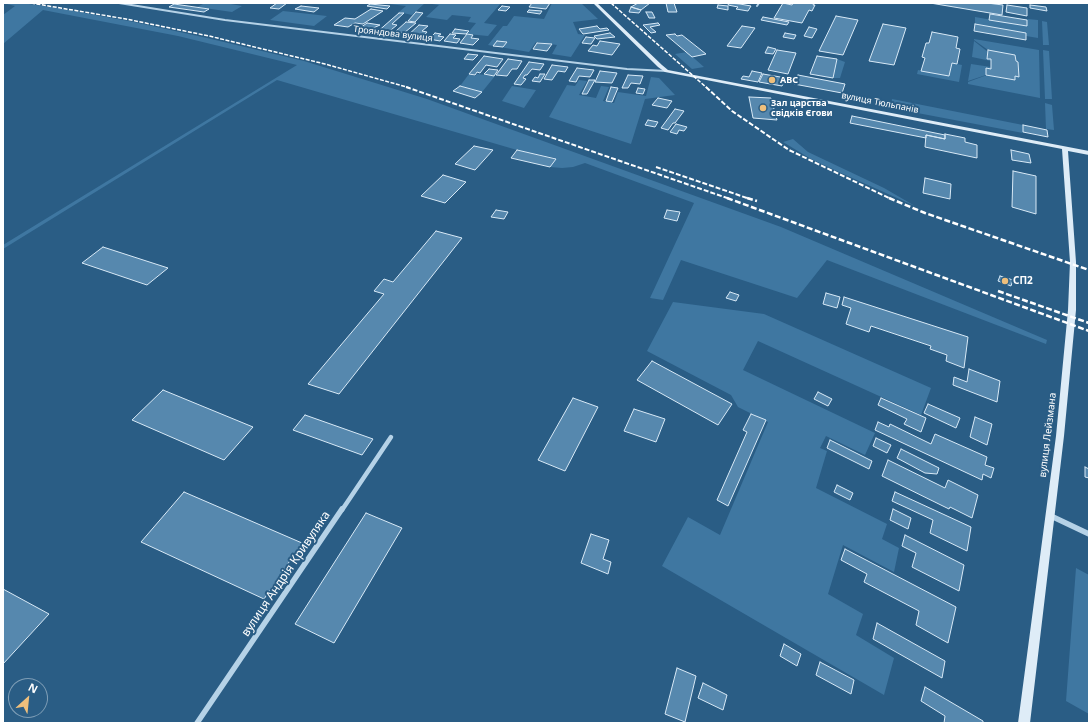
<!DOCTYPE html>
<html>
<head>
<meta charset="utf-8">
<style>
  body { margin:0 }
  #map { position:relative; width:1092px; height:726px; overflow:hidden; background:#2a5d85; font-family:"Noto Sans",sans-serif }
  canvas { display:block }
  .frame { position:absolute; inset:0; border:4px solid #fff; pointer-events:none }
  .north { position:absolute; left:8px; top:678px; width:40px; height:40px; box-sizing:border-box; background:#2a5d85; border:1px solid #7f9eb6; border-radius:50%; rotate:27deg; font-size:11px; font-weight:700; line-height:16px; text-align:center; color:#fff }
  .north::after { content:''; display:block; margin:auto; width:14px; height:18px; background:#eebf7c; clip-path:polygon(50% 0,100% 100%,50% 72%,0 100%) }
</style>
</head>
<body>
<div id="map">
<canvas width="1092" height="726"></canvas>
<div class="frame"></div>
<div class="north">N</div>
</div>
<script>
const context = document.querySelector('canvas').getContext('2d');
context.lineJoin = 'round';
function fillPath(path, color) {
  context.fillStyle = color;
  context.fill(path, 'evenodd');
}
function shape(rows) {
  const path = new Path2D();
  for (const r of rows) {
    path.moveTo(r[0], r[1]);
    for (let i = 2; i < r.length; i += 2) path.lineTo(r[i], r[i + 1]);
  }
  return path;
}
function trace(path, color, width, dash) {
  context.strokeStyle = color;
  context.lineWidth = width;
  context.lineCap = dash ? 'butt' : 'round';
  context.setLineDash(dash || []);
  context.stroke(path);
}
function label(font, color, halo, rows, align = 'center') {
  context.font = font + ' "Noto Sans",sans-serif';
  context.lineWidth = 4;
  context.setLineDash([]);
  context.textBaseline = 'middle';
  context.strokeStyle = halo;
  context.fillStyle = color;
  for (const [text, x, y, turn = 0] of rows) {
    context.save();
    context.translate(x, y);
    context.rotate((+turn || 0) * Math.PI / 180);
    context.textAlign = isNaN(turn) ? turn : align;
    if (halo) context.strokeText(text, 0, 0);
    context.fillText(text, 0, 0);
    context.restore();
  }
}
const green = shape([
  [3,3,22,3,57,8,134,22,207,38,304,61,427,99,781,227,1047,340,1046,344,827,260,797,298,681,260,663,300,650,298,694,203,585,163,573,167,562,168,550,167,555,158,517,150,277,80,3,249,3,245,297,65,178,36,43,10,3,44,3,15,15,6],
  [205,3,232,3,231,4,242,6,232,12,197,7],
  [381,3,501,3,484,23,497,25,488,36,467,34,476,23,468,22,471,17,452,15,447,20,426,17,439,5,425,3,412,15,399,12,406,6],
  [552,3,581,3,598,19,573,22,578,34,585,35,571,57,552,54,557,45,536,42,529,52,488,45,503,26,507,26,514,16,544,19],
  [283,11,327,16,314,26,270,20],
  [975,17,1027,26,1027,19,1038,20,1038,38,1026,36,1026,33,975,24],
  [1042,21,1047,22,1049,45,1043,45],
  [974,39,1039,50,1040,98,968,84,968,82,987,75,1014,80,1015,76,1019,77,1018,62,1016,61,1015,55,988,50,974,40],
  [974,41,988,52,987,59,991,59,991,61,972,57],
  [1043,50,1049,51,1052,99,1045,99],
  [687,52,704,67,692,69,675,54],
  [837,59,845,62,840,78,833,78],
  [952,63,962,65,959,82,917,74,918,70,949,76],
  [971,64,991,67,991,69,986,69,986,75,968,81],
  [469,74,475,76,477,74,495,76,482,92,460,86],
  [651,77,659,78,675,95,645,99,631,144,549,117,567,85,575,86,579,80,587,81,579,95,596,98,601,86,609,87,603,101,614,103,618,92,646,96],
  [512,86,536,90,524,108,502,101],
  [892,99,1023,125,1023,133,891,108],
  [1045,103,1052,105,1054,130,1046,129],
  [793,139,808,152,884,188,915,206,841,173,811,159,783,142],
  [673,302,764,314,931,388,921,415,758,341,743,370,875,433,865,455,826,436,820,448,827,451,816,488,887,524,882,539,899,548,894,572,843,545,828,594,863,614,856,635,894,658,884,695,662,566,688,517,720,535,768,422,738,407,731,395,647,351],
  [1076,568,1089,575,1089,714,1066,701]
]);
const building = shape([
  [277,3,287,3,279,9,270,8,277,3],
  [532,3,550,3,546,9,529,7,532,3],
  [638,3,650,3,641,10,631,7,638,3],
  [666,3,674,3,677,12,668,12,666,3],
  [729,3,740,4,751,6,748,11,736,9,738,7,728,5,729,3],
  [783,3,792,5,793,3,814,3,813,5,815,5,812,11,809,10,802,23,774,18,783,3],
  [930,3,987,3,1003,5,1002,15,930,3],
  [174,4,209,9,204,12,169,7,174,4],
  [370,4,390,6,387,9,367,6,370,4],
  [718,5,728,6,728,10,717,8,718,5],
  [1007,5,1027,8,1027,16,1006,12,1007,5],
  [1030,5,1046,7,1047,11,1030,8,1030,5],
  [301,6,319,8,314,12,295,9,301,6],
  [502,6,510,7,506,11,498,10,502,6],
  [631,7,641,10,639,13,629,12,631,7],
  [371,9,383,11,363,24,355,23,348,27,334,25,345,18,355,19,371,9],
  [529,10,542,11,540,14,527,12,529,10],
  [416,12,423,13,415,22,408,21,416,12],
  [646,12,652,12,655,18,649,18,646,12],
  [399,13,404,13,392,24,397,25,386,34,376,33,399,13],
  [990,14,1027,20,1027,26,989,20,990,14],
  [836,16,858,20,843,55,819,51,836,16],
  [763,17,789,22,787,25,761,20,763,17],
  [406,22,416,23,404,33,395,32,406,22],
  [367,23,380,25,371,29,360,28,367,23],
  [658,23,660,25,650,27,656,32,651,33,643,25,658,23],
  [883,24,906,28,894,65,869,61,883,24],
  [975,24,1026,33,1026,40,974,31,975,24],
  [419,25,428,26,422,31,427,32,421,39,406,37,419,25],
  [597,26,600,29,607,28,609,30,583,34,579,29,597,26],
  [742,26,755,28,741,48,727,46,742,26],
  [809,27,817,29,812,38,804,36,809,27],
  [455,29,469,31,466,34,452,33,455,29],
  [932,32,958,37,956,48,960,49,957,64,952,63,949,76,921,71,925,58,922,57,926,43,929,43,932,32],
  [435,33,441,34,438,36,444,37,440,41,429,39,435,33],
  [610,33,615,37,597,39,594,36,610,33],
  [785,33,796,35,794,39,783,37,785,33],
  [450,34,456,35,453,38,460,39,457,43,444,41,450,34],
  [467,34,473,35,471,38,479,39,473,45,460,43,467,34],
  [675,34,677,36,682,35,706,54,692,57,666,35,675,34],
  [586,37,595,38,591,44,582,43,586,37],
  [497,41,507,42,503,47,493,46,497,41],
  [600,41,620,44,612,55,588,51,593,45,597,46,600,41],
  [537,43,552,44,547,51,533,49,537,43],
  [768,47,776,49,773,54,765,53,768,47],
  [777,50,796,53,788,74,768,70,777,50],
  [988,50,1015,55,1016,61,1018,62,1019,77,1015,76,1015,80,986,75,986,68,991,69,991,59,987,59,988,50],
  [468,54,478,55,473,60,464,59,468,54],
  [484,56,503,59,497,67,486,65,480,73,477,72,475,75,469,74,484,56],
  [817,56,837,59,833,78,810,74,817,56],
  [508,59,522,61,517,69,512,69,507,76,496,75,508,59],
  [529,62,544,64,540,70,532,69,527,75,525,75,523,78,526,79,521,85,514,84,529,62],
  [552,65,568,67,565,72,558,71,552,80,544,79,552,65],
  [577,68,594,70,590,77,579,76,576,82,569,81,577,68],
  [489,69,498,70,494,76,484,74,489,69],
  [600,71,617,73,612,83,595,82,600,71],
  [752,71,762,73,758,82,741,79,743,76,749,77,752,71],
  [540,74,545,74,540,82,532,81,535,77,538,78,540,74],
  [763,74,786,78,782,86,759,82,763,74],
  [628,75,643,76,640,84,631,83,628,88,622,88,628,75],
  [798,75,845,84,842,93,794,84,798,75],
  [589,80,595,80,587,94,582,94,589,80],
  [460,86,482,92,475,98,453,91,460,86],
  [611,87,618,88,612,102,606,101,611,87],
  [638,88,645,89,643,94,636,93,638,88],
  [749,97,771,98,777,120,753,118,749,97],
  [658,98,672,101,667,108,652,105,658,98],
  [675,109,684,111,675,123,673,123,668,130,661,128,675,109],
  [852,116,945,135,945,139,926,135,926,138,850,123,852,116],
  [648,120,658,122,655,127,645,125,648,120],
  [676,124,687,127,684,131,679,130,677,134,670,132,676,124],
  [1023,125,1047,130,1048,137,1023,132,1023,125],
  [945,134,965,138,965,142,977,145,977,158,925,147,926,135,945,139,945,134],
  [474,146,493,150,475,170,455,164,474,146],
  [517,150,556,159,550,167,511,158,517,150],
  [1011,150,1029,154,1031,163,1012,160,1011,150],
  [1013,171,1036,176,1036,214,1012,207,1013,171],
  [443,175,466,182,445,203,421,196,443,175],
  [925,178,951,184,950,199,923,193,925,178],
  [496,210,508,212,504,219,491,217,496,210],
  [667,210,680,212,677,221,664,218,667,210],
  [436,231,462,238,339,394,308,384,384,294,374,291,384,279,393,282,436,231],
  [103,247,168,268,147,285,82,263,103,247],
  [1000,276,1013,280,1011,286,998,281,1000,276],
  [730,292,739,295,736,301,726,298,730,292],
  [826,293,840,297,837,308,823,304,826,293],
  [844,297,968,337,964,368,946,361,947,355,930,349,931,346,871,326,869,332,846,324,851,308,842,305,844,297],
  [652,361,732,404,718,425,637,380,652,361],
  [969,369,1000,381,997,402,953,385,954,377,967,382,969,369],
  [163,390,253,427,224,460,132,420,163,390],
  [818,392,832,399,828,406,814,399,818,392],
  [573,398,598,407,565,471,538,460,573,398],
  [881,398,926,418,921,432,904,424,907,419,878,405,881,398],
  [928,404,960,418,956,428,924,413,928,404],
  [634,409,665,419,656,442,624,431,634,409],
  [751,414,766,420,728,506,717,500,747,432,743,430,751,414],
  [305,415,373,439,362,455,293,430,305,415],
  [975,417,992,424,987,445,970,437,975,417],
  [878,422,889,427,890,424,931,444,935,434,987,457,985,465,994,468,991,478,983,474,982,480,875,430,878,422],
  [876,438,891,445,887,453,873,446,876,438],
  [830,440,872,461,869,469,827,448,830,440],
  [901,449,939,468,937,474,925,473,897,458,901,449],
  [888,460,945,488,948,480,978,495,972,518,950,507,949,509,882,476,888,460],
  [1085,467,1089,469,1089,478,1085,477,1085,467],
  [837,485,853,493,850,500,834,492,837,485],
  [184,492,302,543,264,599,141,542,184,492],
  [895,492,971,527,967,551,930,533,933,520,892,501,895,492],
  [893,509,911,518,908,529,890,520,893,509],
  [366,513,402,528,334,643,295,624,366,513],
  [591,534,609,540,603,559,611,562,608,574,581,563,591,534],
  [905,535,964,565,959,591,912,567,916,553,902,546,905,535],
  [845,549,956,607,948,643,916,625,919,611,864,582,867,574,841,560,845,549],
  [3,589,49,614,3,664,3,589],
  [877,623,945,661,942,678,873,639,877,623],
  [784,644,801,654,797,666,780,656,784,644],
  [820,662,854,680,851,694,816,675,820,662],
  [677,668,696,676,685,722,665,714,677,668],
  [703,683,727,695,723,710,698,698,703,683],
  [925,687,983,721,983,723,944,723,945,716,921,701,925,687]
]);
const streetFar2 = shape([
  [119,3,225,20,627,69,667,71],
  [757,6,759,3]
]);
const streetFar1 = shape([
  [342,510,391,437]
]);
const street = shape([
  [1051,516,1089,534],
  [197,723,342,509]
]);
const secondary = shape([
  [593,3,597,3,662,65,668,70,1089,151,1089,155,1068,151,1076,262,1076,310,1064,436,1030,723,1018,723,1056,436,1068,310,1070,262,1062,149,665,72,658,67,593,3]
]);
const railFar2 = shape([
  [31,3,126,19,209,36,325,64,410,88],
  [611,3,707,88]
]);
const railFar1 = shape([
  [406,87,730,199],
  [706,87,732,111,789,150,891,199],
  [656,167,750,199]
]);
const rail = shape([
  [727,198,1089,331],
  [747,198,757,201],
  [889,198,925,213,1089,270],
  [998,291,1089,323]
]);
const markers = [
  [772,80,4,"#eebf7c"],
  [763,108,4,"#eebf7c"],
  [1005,281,4,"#eebf7c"]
];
const farStreetnames = [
  ["Трояндова вулиця",393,34,7],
  ["вулиця Тюльпанів",880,103,11]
];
const farPoinames = [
  ["ABC",780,80],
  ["Зал царства",771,103],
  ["свідків Єгови",771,113]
];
const poiNames = [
  ["СП2",1013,281]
];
const streetNames = [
  ["вулиця Лейзмана",1048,435,-83]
];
const nearStreetnames = [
  ["вулиця Андрія Кривуляка",286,574,-56]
];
fillPath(green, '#3f77a1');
fillPath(building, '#5688ae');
trace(building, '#d8e9f6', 1);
trace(streetFar2, '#b5d2e7', 2);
trace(streetFar1, '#b5d2e7', 4.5);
trace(street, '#b5d2e7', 5.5);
fillPath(secondary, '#deecf7');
trace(railFar2, '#fff', 1.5, [4, 1.5]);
trace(railFar1, '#fff', 2, [5, 2]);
trace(rail, '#fff', 2.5, [6, 2.5]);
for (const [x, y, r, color] of markers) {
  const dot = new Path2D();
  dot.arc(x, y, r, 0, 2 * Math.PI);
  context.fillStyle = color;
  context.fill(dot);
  trace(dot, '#2a5d85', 1.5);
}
label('9px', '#fff', '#2a5d85', farStreetnames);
label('bold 9px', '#fff', '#2a5d85', farPoinames, 'left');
label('bold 10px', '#fff', '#2a5d85', poiNames, 'left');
label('10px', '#fff', '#2a5d85', streetNames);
label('12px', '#fff', '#2a5d85', nearStreetnames);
</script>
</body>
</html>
